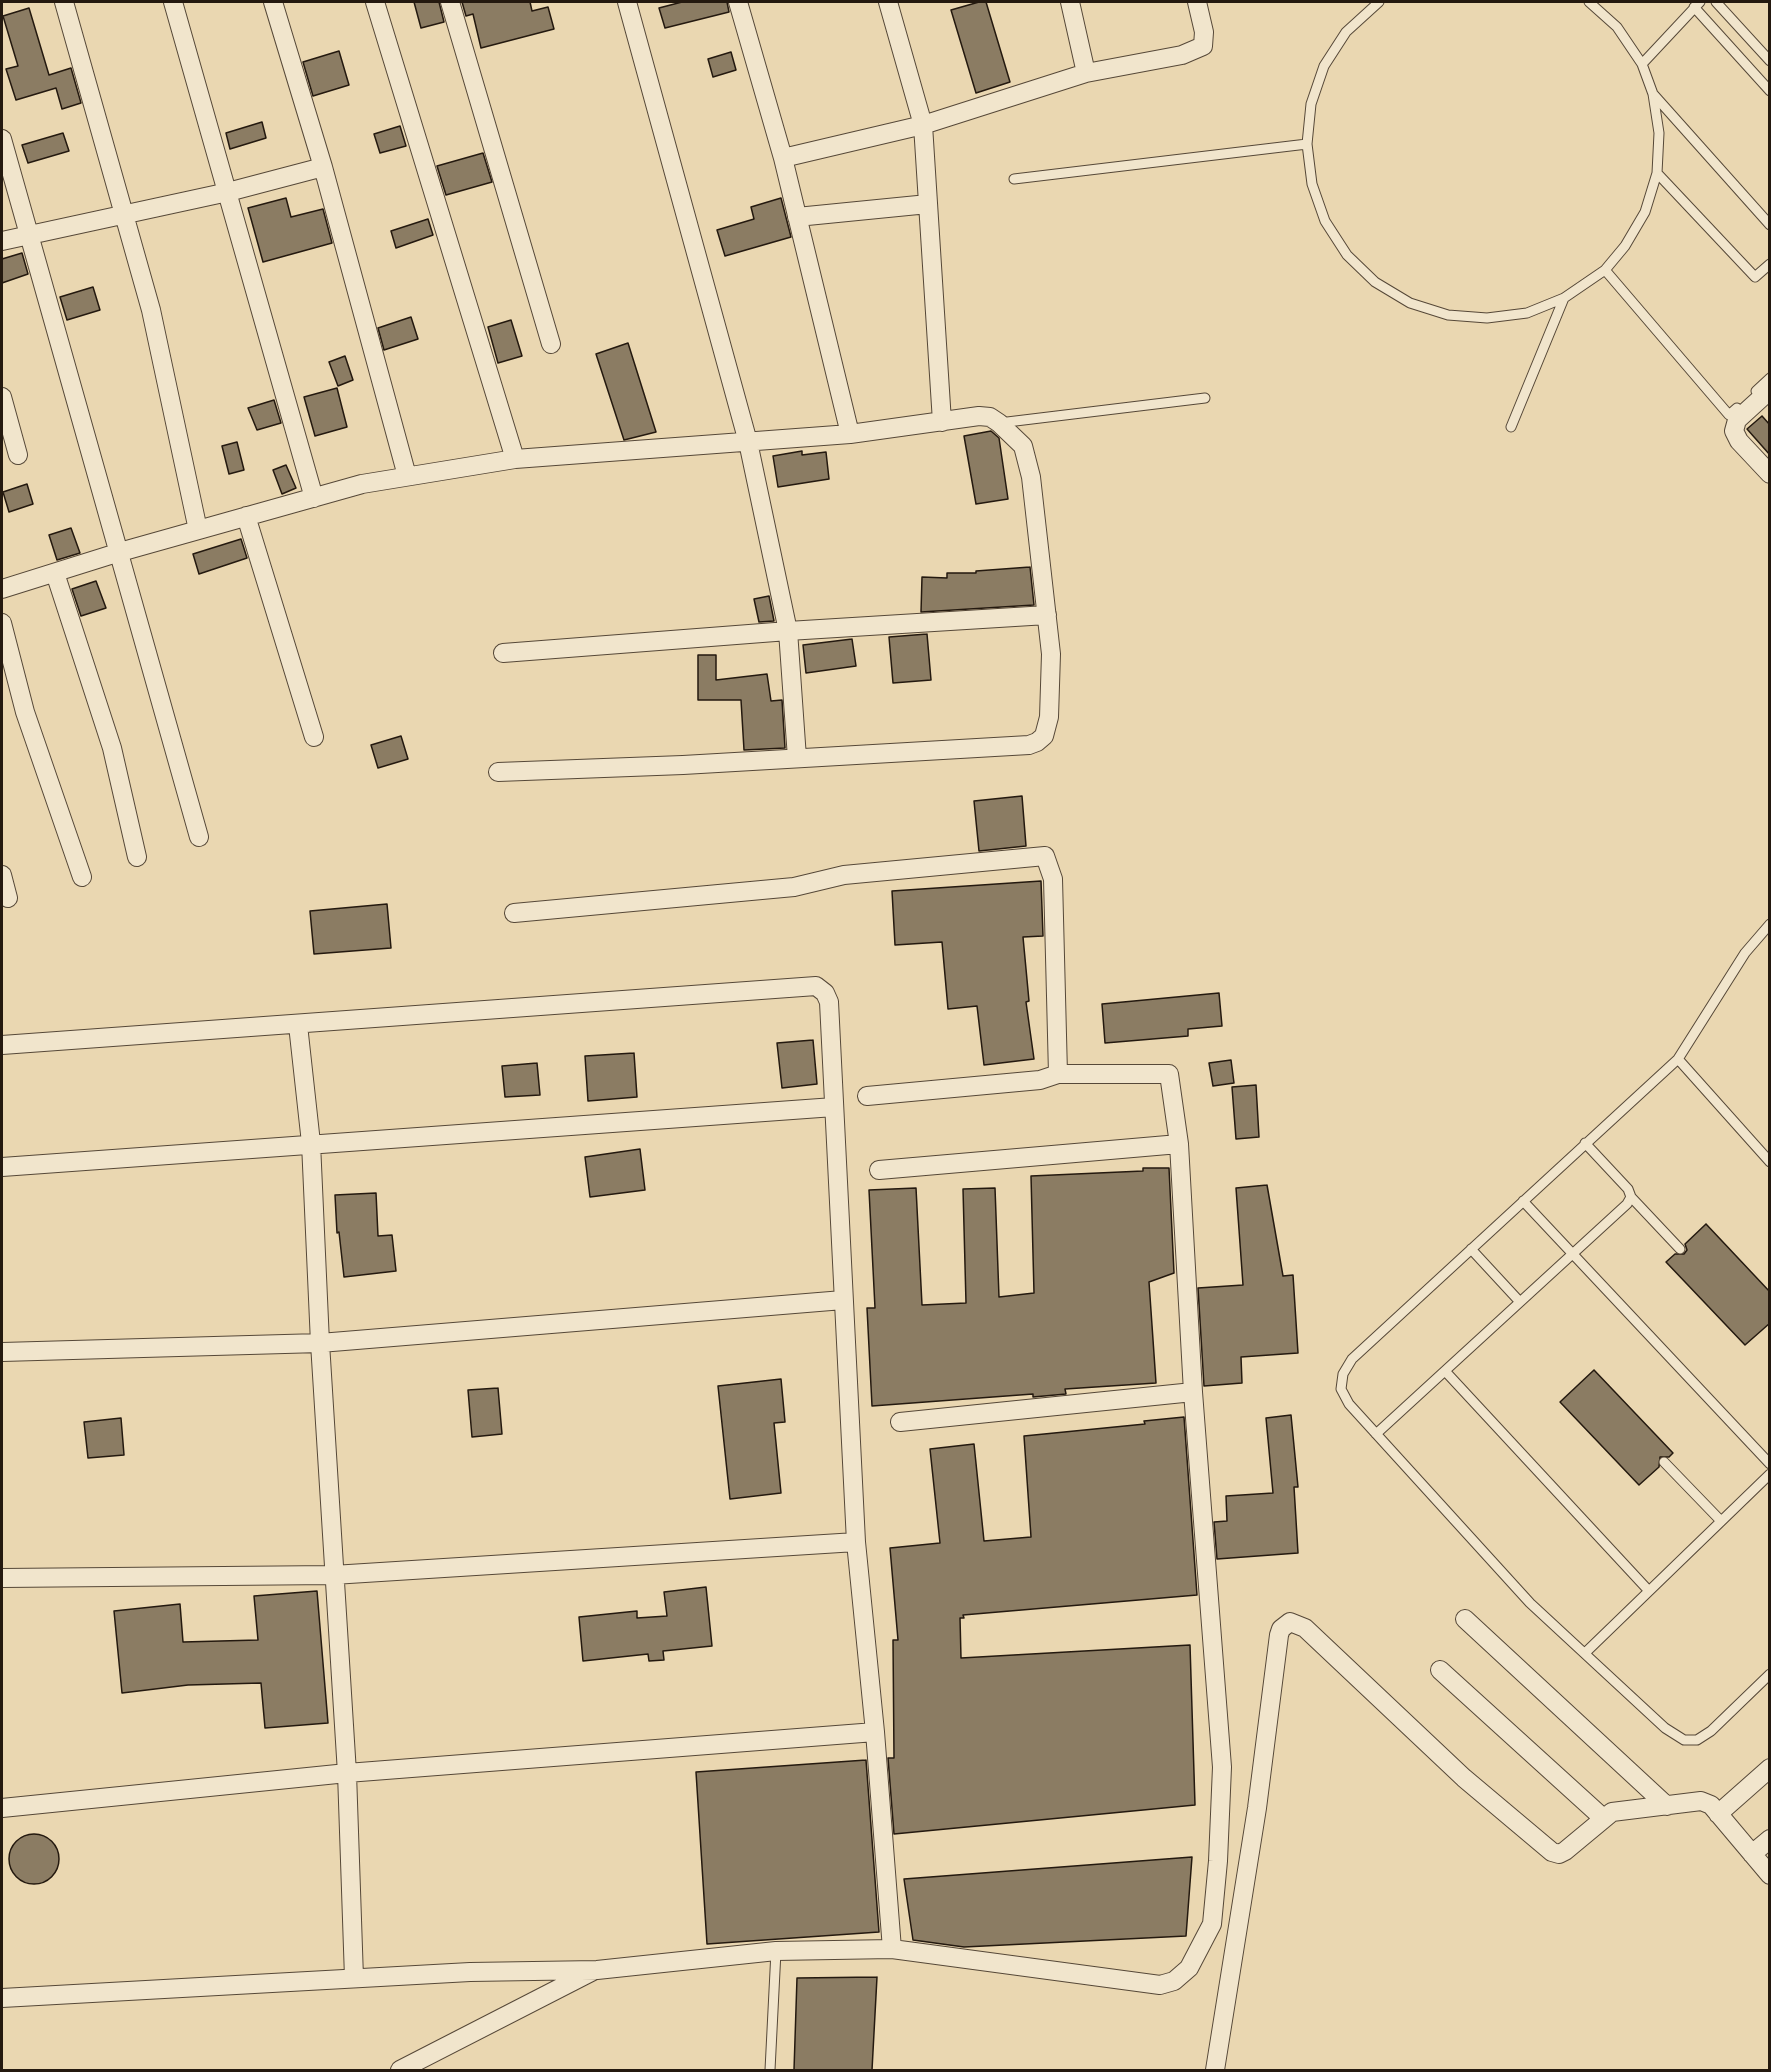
<!DOCTYPE html>
<html>
<head>
<meta charset="utf-8">
<style>
  body { margin:0 }
  #map { position:relative; width:1771px; height:2072px; overflow:hidden; background:#ead7b1; font-family:"IM FELL Double Pica",serif }
  canvas { display:block }
  .frame { position:absolute; inset:0; border:3px solid #24190f; pointer-events:none }
</style>
</head>
<body>
<div id="map">
<canvas width="1771" height="2072"></canvas>
<div class="frame"></div>
</div>
<script>
const context = document.querySelector('canvas').getContext('2d');
context.lineJoin = 'round';
function fillPath(path, color) {
  context.fillStyle = color;
  context.fill(path, 'evenodd');
}
function shape(rows) {
  const path = new Path2D();
  for (const r of rows) {
    if (r.length === 3) {
      path.moveTo(r[0] + r[2], r[1]);
      path.arc(r[0], r[1], r[2], 0, 2 * Math.PI);
      continue;
    }
    path.moveTo(r[0], r[1]);
    for (let i = 2; i < r.length; i += 2) path.lineTo(r[i], r[i + 1]);
  }
  return path;
}
function trace(path, color, width, dash) {
  context.strokeStyle = color;
  context.lineWidth = width;
  context.lineCap = dash ? 'butt' : 'round';
  context.setLineDash(dash || []);
  context.stroke(path);
}
const building = shape([
  [414,2,439,2,444,22,421,28,414,2],
  [462,2,530,2,532,11,548,7,554,29,481,48,473,14,466,16,462,2],
  [682,2,727,2,729,12,665,28,659,8,682,2],
  [979,2,986,2,1010,82,976,93,951,10,979,2],
  [29,8,49,75,71,68,81,103,62,109,56,88,16,100,6,69,18,66,3,16,29,8],
  [339,51,349,85,313,96,303,62,339,51],
  [731,52,736,70,713,77,708,59,731,52],
  [262,122,266,138,230,149,226,133,262,122],
  [400,126,406,146,380,153,374,134,400,126],
  [63,133,69,151,28,163,22,145,63,133],
  [483,153,492,182,446,195,437,166,483,153],
  [286,198,291,217,323,209,332,243,263,262,248,208,286,198],
  [781,198,791,237,725,256,717,230,754,219,751,207,781,198],
  [428,219,433,235,396,248,391,231,428,219],
  [22,253,28,274,2,283,2,259,22,253],
  [93,287,100,310,67,320,60,297,93,287],
  [411,317,418,339,384,350,378,328,411,317],
  [511,320,522,356,498,363,488,327,511,320],
  [628,343,656,432,624,440,596,354,628,343],
  [345,356,353,380,338,386,329,362,345,356],
  [337,388,347,427,315,436,304,397,337,388],
  [274,400,281,423,257,430,248,408,274,400],
  [1762,416,1770,425,1770,455,1747,429,1762,416],
  [991,431,999,438,1008,499,976,504,964,436,991,431],
  [237,442,244,470,229,474,222,446,237,442],
  [802,451,802,455,826,452,829,479,778,487,773,456,802,451],
  [286,465,296,488,282,494,273,470,286,465],
  [27,484,33,504,9,512,3,492,27,484],
  [71,528,80,553,57,560,49,535,71,528],
  [241,539,247,558,199,574,193,554,241,539],
  [1030,567,1034,605,921,612,922,577,947,578,947,573,976,573,976,571,1030,567],
  [96,581,106,608,81,616,72,589,96,581],
  [769,596,774,621,759,622,754,599,769,596],
  [927,634,931,680,893,683,889,637,927,634],
  [852,639,856,666,806,673,803,645,852,639],
  [698,655,716,655,716,680,767,674,771,701,782,700,785,748,744,750,741,700,698,700,698,655],
  [401,736,408,759,378,768,371,745,401,736],
  [1022,796,1026,846,979,851,974,801,1022,796],
  [1041,881,1043,936,1023,937,1029,1001,1026,1002,1034,1059,984,1065,977,1006,948,1009,942,942,895,945,892,891,1041,881],
  [387,904,391,948,314,954,310,911,387,904],
  [1219,993,1222,1026,1188,1029,1188,1036,1105,1043,1102,1004,1219,993],
  [813,1040,817,1084,782,1088,777,1043,813,1040],
  [634,1053,637,1097,588,1101,585,1056,634,1053],
  [1231,1060,1234,1083,1213,1086,1209,1063,1231,1060],
  [537,1063,540,1095,505,1097,502,1066,537,1063],
  [1256,1085,1259,1137,1236,1139,1232,1087,1256,1085],
  [640,1149,645,1190,590,1197,585,1157,640,1149],
  [1143,1168,1169,1168,1174,1273,1149,1282,1156,1383,1065,1389,1066,1394,1033,1397,1033,1394,872,1406,867,1308,875,1308,869,1190,916,1188,922,1305,966,1303,963,1189,995,1188,999,1297,1034,1293,1031,1176,1143,1171,1143,1168],
  [1267,1185,1283,1276,1293,1275,1298,1353,1241,1357,1242,1383,1204,1386,1198,1288,1243,1285,1236,1188,1267,1185],
  [376,1193,378,1236,392,1235,396,1271,344,1277,339,1232,337,1233,335,1195,376,1193],
  [1706,1224,1770,1292,1770,1323,1745,1345,1666,1262,1675,1254,1684,1254,1687,1250,1685,1244,1706,1224],
  [1594,1370,1673,1453,1669,1457,1660,1457,1659,1467,1639,1485,1560,1402,1594,1370],
  [781,1379,785,1422,774,1423,781,1493,730,1499,718,1386,781,1379],
  [498,1388,502,1434,472,1437,468,1390,498,1388],
  [1291,1415,1298,1487,1294,1487,1298,1553,1217,1559,1214,1522,1227,1521,1226,1496,1273,1493,1266,1418,1291,1415],
  [1184,1417,1197,1595,963,1615,964,1618,960,1618,961,1658,1190,1645,1195,1805,894,1834,888,1758,894,1758,893,1640,898,1640,890,1548,940,1543,930,1449,974,1444,984,1541,1031,1537,1024,1436,1145,1424,1144,1421,1184,1417],
  [121,1418,124,1455,88,1458,84,1422,121,1418],
  [706,1587,712,1646,663,1651,664,1660,649,1661,648,1654,583,1661,579,1617,637,1611,637,1618,667,1616,664,1592,706,1587],
  [317,1591,328,1723,265,1728,261,1683,188,1685,122,1693,114,1611,180,1604,183,1642,258,1640,254,1596,317,1591],
  [866,1760,879,1932,707,1944,696,1772,866,1760],
  [34,1859,25],
  [1192,1857,1186,1936,964,1947,913,1940,904,1879,1192,1857],
  [877,1977,872,2070,794,2070,797,1978,877,1977]
]);
const lane = shape([
  [1379,2,1346,32,1324,66,1311,104,1307,144,1312,184,1325,221,1347,255,1375,282,1410,303,1448,315,1487,318,1527,313,1564,298,1605,270,1625,246,1645,212,1657,173,1659,133,1653,94,1642,64,1617,27,1589,2],
  [1716,2,1770,61],
  [1694,7,1770,91],
  [1642,64,1700,2],
  [1654,95,1770,225],
  [1657,173,1755,277,1770,264],
  [1014,179,1307,144],
  [1605,270,1729,415,1737,408],
  [1756,391,1770,378],
  [999,423,1205,398],
  [1511,427,1564,298],
  [1770,924,1745,953,1678,1059,1352,1359,1343,1374,1341,1389,1349,1404,1530,1603,1665,1728,1684,1740,1697,1740,1711,1731,1770,1674],
  [1678,1059,1770,1162],
  [1631,1197,1680,1249],
  [1523,1201,1770,1464],
  [1471,1249,1520,1302],
  [1445,1371,1649,1591],
  [1376,1434,1627,1204,1631,1197,1628,1189,1585,1143],
  [1664,1462,1721,1521],
  [1585,1653,1770,1474],
  [770,2070,776,1951]
]);
const street = shape([
  [64,2,151,310,198,530],
  [173,2,314,498],
  [273,2,323,167,407,476],
  [375,2,515,459],
  [450,2,551,344],
  [627,2,748,442,788,631,797,758],
  [738,2,783,158,850,434],
  [888,2,923,125,942,422],
  [1070,2,1086,73,1182,55,1203,46,1204,32,1197,2],
  [2,139,199,837],
  [783,158,923,125,1086,73],
  [797,217,928,204],
  [2,241,228,192,323,167],
  [1770,390,1737,420,1734,431,1739,441,1770,474],
  [2,397,18,455],
  [246,516,314,737],
  [55,573,112,748,137,857],
  [2,589,120,552,362,484,515,459,850,434,979,416,990,417,999,423,1023,446,1031,477,1051,654,1049,717,1044,736,1037,742,1029,745,683,765,498,772],
  [2,623,25,712,82,877],
  [503,653,788,631,1047,615],
  [2,875,8,898],
  [514,913,794,887,844,875,1045,856,1053,879,1058,1074],
  [298,1025,311,1143,320,1343,347,1773,354,1978],
  [2,1045,816,986,825,993,829,1002,856,1542,875,1732,892,1949,776,1951,597,1970,470,1972,2,1998],
  [867,1096,1040,1080,1058,1074,1169,1074,1179,1144,1193,1392,1222,1767,1218,1861,1212,1924,1189,1968,1174,1981,1160,1985,892,1949],
  [2,1167,834,1107],
  [879,1170,1179,1144],
  [2,1352,320,1343,843,1300],
  [900,1422,1193,1392],
  [2,1578,333,1575,856,1542],
  [1465,1619,1667,1806],
  [1440,1670,1603,1818],
  [2,1808,347,1773,875,1732],
  [1718,1814,1770,1768],
  [1752,1854,1770,1839],
  [400,2070,593,1971],
  [1215,2070,1257,1808,1279,1635,1281,1629,1290,1622,1305,1628,1464,1778,1552,1852,1559,1854,1565,1851,1612,1812,1701,1801,1711,1805,1770,1875]
]);
fillPath(building, '#8b7c63');
trace(building, '#24190f', 1.5);
trace(lane, '#564838', 11);
trace(street, '#564838', 20);
trace(lane, '#f1e5cc', 9);
trace(street, '#f1e5cc', 18);
</script>
</body>
</html>
